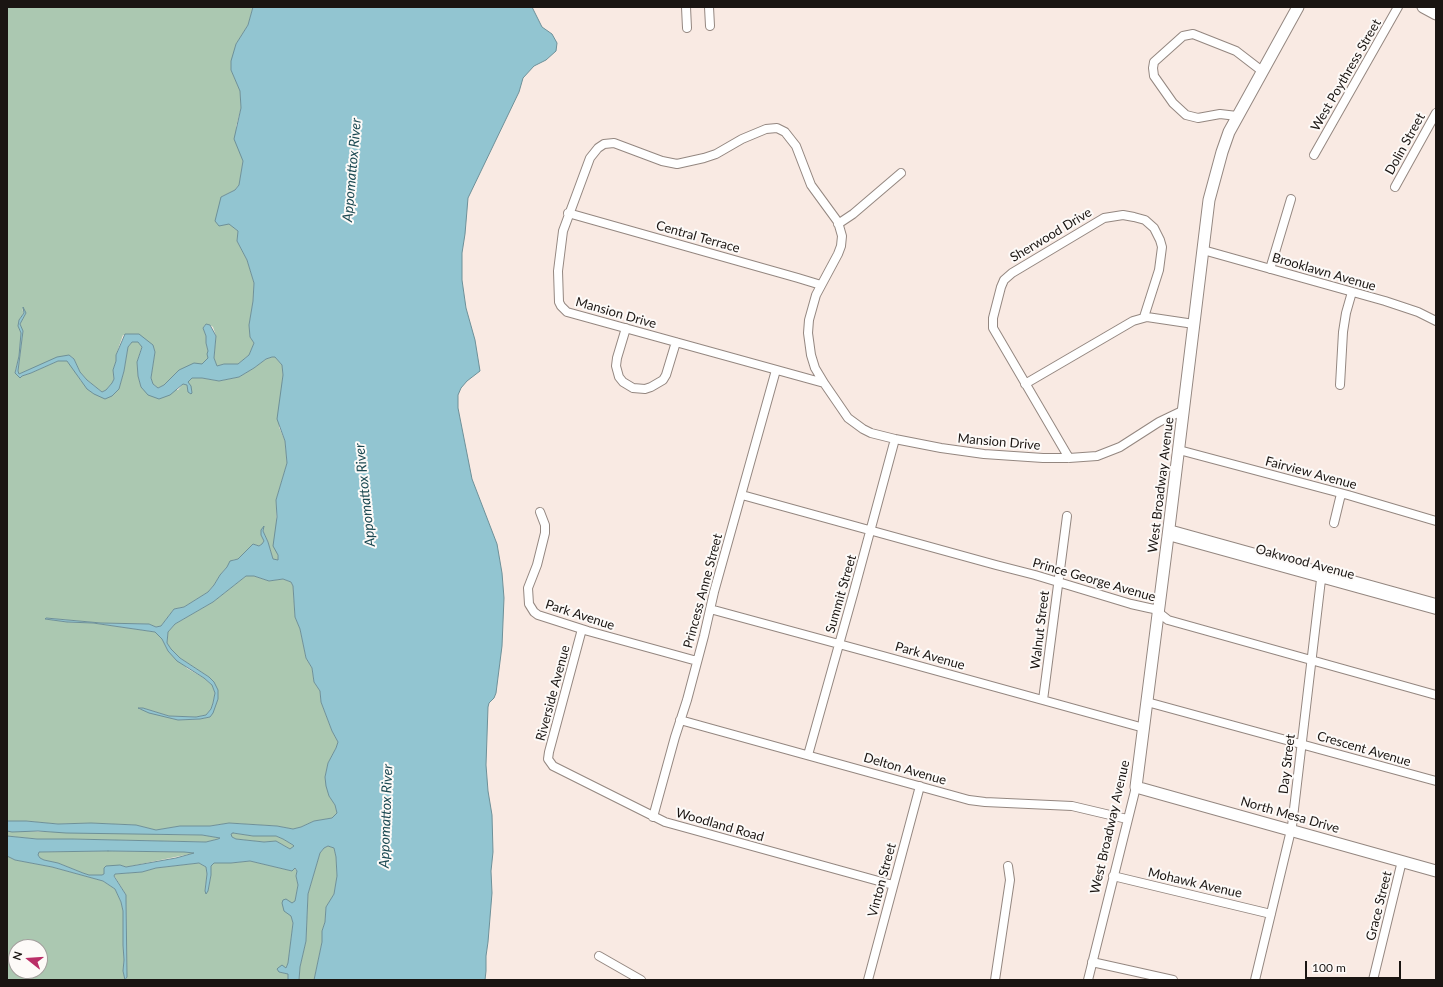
<!DOCTYPE html>
<html>
<head>
<meta charset="utf-8">
<style>
  body { margin:0 }
  #map { position:relative; width:1443px; height:987px; overflow:hidden; background:#f9eae3; font-family:Lato,sans-serif }
  canvas { display:block }
  .frame { position:absolute; inset:0; border:8px solid #1a1512; pointer-events:none }
  .north { position:absolute; left:8px; top:939px; width:40px; height:40px; box-sizing:border-box; background:#fdfaf8; border:1px solid #a29e9c; border-radius:50%; rotate:287deg; font-size:11px; font-weight:700; line-height:16px; text-align:center; color:#1a1512 }
  .north::after { content:''; display:block; margin:auto; width:14px; height:18px; background:#ba2e67; clip-path:polygon(50% 0,100% 100%,50% 72%,0 100%) }
  .scale { position:absolute; left:1305px; top:961px; width:96px; height:18px; box-sizing:border-box; border:2px solid #1a1512; border-top:0; padding-left:5px; font-size:12px; line-height:14px; white-space:nowrap; color:#1a1512; -webkit-text-stroke:3px #fdfaf8; paint-order:stroke }
</style>
</head>
<body>
<div id="map">
<canvas width="1443" height="987"></canvas>
<div class="frame"></div>
<div class="north">N</div>
<div class="scale">100 m</div>
</div>
<script>
const context = document.querySelector('canvas').getContext('2d');
context.lineJoin = 'round';
function fillPath(path, color) {
  context.fillStyle = color;
  context.fill(path, 'evenodd');
}
function shape(rows) {
  const path = new Path2D();
  for (const r of rows) {
    path.moveTo(r[0], r[1]);
    for (let i = 2; i < r.length; i += 2) path.lineTo(r[i], r[i + 1]);
  }
  return path;
}
function trace(path, color, width, dash) {
  context.strokeStyle = color;
  context.lineWidth = width;
  context.lineCap = dash ? 'butt' : 'round';
  context.setLineDash(dash || []);
  context.stroke(path);
}
function label(font, color, halo, rows, align = 'center') {
  context.font = font + ' Lato,sans-serif';
  context.lineWidth = 4;
  context.setLineDash([]);
  context.textBaseline = 'middle';
  context.strokeStyle = halo;
  context.fillStyle = color;
  for (const [text, x, y, turn = 0] of rows) {
    context.save();
    context.translate(x, y);
    context.rotate((+turn || 0) * Math.PI / 180);
    context.textAlign = isNaN(turn) ? turn : align;
    if (halo) context.strokeText(text, 0, 0);
    context.fillText(text, 0, 0);
    context.restore();
  }
}
const green = shape([
  [7,7,253,7,248,25,236,44,231,70,240,90,241,108,236,127,243,161,239,185,235,190,221,197,221,201,230,224,238,231,237,241,247,260,254,283,253,301,249,325,250,337,254,343,249,355,238,364,224,364,217,366,214,358,216,336,213,327,210,325,206,324,203,328,206,336,206,343,208,351,208,358,202,364,179,370,164,385,158,388,153,384,151,378,155,352,153,345,123,335,116,355,116,361,113,370,114,379,112,383,106,390,102,392,87,380,80,372,74,359,69,355,19,374,18,371,23,332,20,324,26,313,22,309,24,313,19,320,18,326,21,333,19,356,15,372,15,373,22,376,31,373,58,361,63,360,67,361,71,365,81,381,94,394,119,389,124,371,128,347,132,342,138,342,142,346,137,362,138,376,141,387,178,390,183,384,187,385,192,392,188,382,191,378,202,378,219,381,239,377,254,368,266,359,272,357,275,357,282,365,283,375,279,427,285,441,287,463,276,500,278,560,273,559,268,542,263,531,264,527,261,535,264,541,262,544,259,546,253,544,238,559,233,560,220,575,214,585,208,592,184,607,174,609,161,626,156,627,149,624,101,623,46,618,45,619,67,622,93,623,155,632,162,639,168,651,188,669,204,678,212,685,215,693,213,703,211,709,206,715,196,717,169,716,143,708,139,709,178,720,200,719,210,717,218,699,209,677,180,658,171,649,167,643,168,632,175,624,213,602,246,576,254,576,269,581,283,579,291,582,293,586,295,617,300,629,306,658,312,668,314,682,320,691,321,702,332,731,338,742,336,748,328,763,325,777,329,796,335,805,337,813,332,818,314,821,301,827,293,829,277,826,229,823,210,826,180,826,156,830,136,825,91,823,58,824,26,821,7,821],
  [7,831,135,833,174,835,202,835,221,838,206,842,72,839,37,839,7,836],
  [233,833,253,836,276,836,283,839,293,845,294,847,290,849,276,841,264,842,236,839,232,837,231,834],
  [328,846,334,848,336,857,337,876,334,894,326,907,325,922,322,931,322,942,314,980,299,980,300,967,306,941,308,894,320,853,324,848],
  [108,851,185,852,195,853,126,867,120,865,102,875,89,875,83,873,58,863,44,860,40,858,38,855,39,852],
  [7,856,15,860,52,867,103,881,115,889,121,902,123,911,123,945,124,960,123,971,125,980,7,980,8,916,7,914],
  [16,947,40,947,40,971,16,971],
  [250,861,292,871,294,868,297,871,296,876,298,885,295,901,293,903,291,916,293,923,288,964,285,968,279,972,288,974,288,980,126,980,127,977,126,900,126,895,114,875,115,874,142,872,156,868,199,863,206,867,207,874,205,891,208,891,211,875,211,866,214,863,231,863]
]);
const water = shape([
  [253,7,532,7,542,27,552,34,557,43,556,51,546,60,534,66,523,78,519,92,468,198,465,234,462,253,462,280,466,308,475,340,480,371,467,381,461,388,458,395,458,408,472,479,497,544,502,573,504,598,502,646,496,693,494,698,489,703,488,707,486,765,488,791,492,815,493,852,491,871,492,893,488,942,486,956,486,971,485,980,314,980,322,942,322,931,325,922,326,907,334,894,337,876,336,857,334,848,328,846,324,848,320,853,308,894,306,941,300,967,299,980,288,980,288,974,279,972,277,969,278,968,282,965,286,968,288,963,293,923,291,916,284,911,282,903,283,900,286,899,292,903,295,901,298,885,296,876,297,871,295,868,292,871,250,861,231,863,214,863,211,866,211,875,208,891,206,894,205,891,207,874,206,867,199,863,156,868,142,872,115,874,114,876,126,895,126,900,127,977,125,980,123,971,124,960,123,945,123,911,121,902,115,889,103,881,52,867,15,860,7,856,7,836,37,839,72,839,206,842,218,839,220,838,202,835,66,833,38,831,12,832,7,831,7,821,26,821,58,824,91,823,136,825,156,830,180,826,210,826,229,823,277,826,293,829,301,827,314,821,332,818,337,813,335,805,329,796,326,786,325,777,328,763,336,748,338,742,332,731,321,702,320,691,314,682,312,668,306,658,300,629,295,617,293,586,291,582,283,579,269,581,254,576,246,576,213,602,175,624,168,632,167,643,171,649,180,658,209,677,214,682,218,690,218,699,213,713,210,717,200,719,178,720,149,713,138,708,143,708,169,716,196,717,206,715,211,709,213,703,215,693,212,685,204,678,177,661,168,651,162,639,155,632,93,623,67,622,45,619,46,618,101,623,149,624,156,627,161,626,174,609,184,607,208,592,214,585,220,575,227,567,230,561,238,559,253,544,259,546,262,544,264,541,261,535,261,530,264,526,263,531,268,542,273,559,278,560,278,555,273,546,277,517,276,500,287,463,285,441,277,419,283,375,282,365,275,357,272,357,266,359,254,368,239,377,219,381,202,378,192,378,188,382,191,386,192,393,191,394,188,392,187,385,183,384,170,395,159,399,148,395,141,387,138,376,137,362,142,347,138,342,132,342,128,347,124,371,119,389,112,396,105,399,94,394,87,389,67,361,58,361,31,373,22,376,20,378,15,373,19,356,21,333,18,326,19,320,24,313,23,307,26,313,20,324,23,331,18,371,19,374,57,357,69,355,74,359,80,372,87,380,102,392,106,390,112,383,114,379,113,370,116,361,116,355,125,334,139,334,153,345,155,352,151,378,153,384,158,388,164,385,179,370,194,363,202,364,208,358,207,354,208,351,206,343,206,336,203,328,206,324,210,325,216,336,214,358,217,366,224,364,238,364,249,355,254,343,250,337,249,325,253,301,254,283,247,260,237,241,238,231,229,224,219,226,215,221,221,197,235,190,239,185,243,161,234,139,241,108,240,91,231,70,231,61,236,44,248,25,253,7],
  [233,833,253,836,276,836,283,839,293,845,294,846,290,849,276,841,264,842,236,839,232,837,231,834,233,833],
  [108,851,184,852,194,853,176,858,126,867,120,865,106,866,104,868,104,874,102,875,89,875,83,873,58,863,44,860,40,858,38,855,39,852,108,851]
]);
const street = shape([
  [686,7,687,28],
  [709,7,710,26],
  [1237,116,1220,114,1198,118,1186,115,1173,103,1154,76,1153,68,1154,62,1183,36,1193,34,1236,51,1262,71],
  [1314,155,1398,7],
  [1395,187,1436,113],
  [568,213,798,278,821,285],
  [838,224,853,214,901,173],
  [1203,250,1385,301,1418,312,1436,321],
  [1270,269,1291,199],
  [626,328,617,358,616,366,619,377,623,382,633,388,645,389,651,387,663,380,666,375,676,342],
  [824,383,815,368,811,355,808,333,809,320,816,295,838,254,841,246,842,236,838,222,811,185,796,146,785,132,777,128,766,129,742,139,716,154,704,158,677,164,662,161,614,143,604,144,598,148,590,158,563,231,558,271,559,302,561,306,567,312,824,383,848,418,863,429,871,433,895,439,941,448,984,454,1043,458,1069,458,1097,456,1120,447,1159,422,1184,410],
  [1025,384,1133,321,1147,317,1194,324],
  [1340,385,1343,332,1346,313,1352,292],
  [1179,450,1348,495,1436,521],
  [1069,458,993,328,993,318,1001,287,1004,280,1012,273,1104,218,1123,215,1134,217,1145,220,1154,228,1160,240,1162,247,1159,270,1144,317],
  [742,495,996,565,1035,575,1131,604,1149,608,1154,609,1168,620,1436,695],
  [540,512,545,525,545,533,537,565,528,588,529,604,534,612,538,615,588,631,697,661],
  [1334,523,1341,494],
  [1169,529,1436,603],
  [1168,536,1436,610],
  [710,609,883,656,1144,728],
  [582,629,549,752,548,759,553,766,665,822,893,885],
  [1043,700,1067,516],
  [1147,702,1436,781],
  [680,720,969,800,985,802,1072,806,1127,819],
  [808,755,854,591,895,439],
  [653,817,675,737,687,700,704,636,714,592,776,370],
  [1113,876,1271,914],
  [599,956,641,980],
  [1092,962,1173,980],
  [868,980,920,786],
  [995,980,1010,880,1008,866],
  [1088,980,1136,787],
  [1255,980,1292,826,1322,571],
  [1373,980,1402,861]
]);
const secondary = shape([
  [1298,7,1229,132,1222,152,1209,200,1168,536,1136,787,1436,871],
  [1423,7,1436,14]
]);
const streetNames = [
  ["West Poythress Street",1346,75,-60],
  ["Dolin Street",1405,144,-61],
  ["Sherwood Drive",1051,235,-31],
  ["Central Terrace",698,237,16],
  ["Brooklawn Avenue",1324,272,16],
  ["Mansion Drive",616,313,16],
  ["Mansion Drive",999,442,5],
  ["Fairview Avenue",1311,473,15],
  ["West Broadway Avenue",1161,485,-83],
  ["Oakwood Avenue",1305,562,15],
  ["Prince George Avenue",1094,580,16],
  ["Princess Anne Street",703,591,-75],
  ["Summit Street",841,594,-74],
  ["Park Avenue",580,615,18],
  ["Walnut Street",1040,630,-83],
  ["Park Avenue",930,656,16],
  ["Riverside Avenue",553,693,-75],
  ["Crescent Avenue",1364,749,16],
  ["Day Street",1287,764,-83],
  ["Delton Avenue",905,769,16],
  ["North Mesa Drive",1290,815,16],
  ["Woodland Road",720,825,16],
  ["West Broadway Avenue",1110,827,-77],
  ["Vinton Street",882,880,-75],
  ["Mohawk Avenue",1195,883,13],
  ["Grace Street",1379,906,-76]
];
const waterNames = [
  ["Appomattox River",352,170,-85],
  ["Appomattox River",365,495,-96],
  ["Appomattox River",386,816,-88]
];
fillPath(green, '#abc8b1');
fillPath(water, '#92c5d1');
trace(water, '#6e9098', 1);
trace(street, '#948780', 10);
trace(secondary, '#948780', 13);
trace(street, '#fff', 8);
trace(secondary, '#fff', 11);
label('13px', '#1a1512', '#fdfaf8', streetNames);
label('italic 14px', '#1c4952', '#fdfaf8', waterNames);
</script>
</body>
</html>
